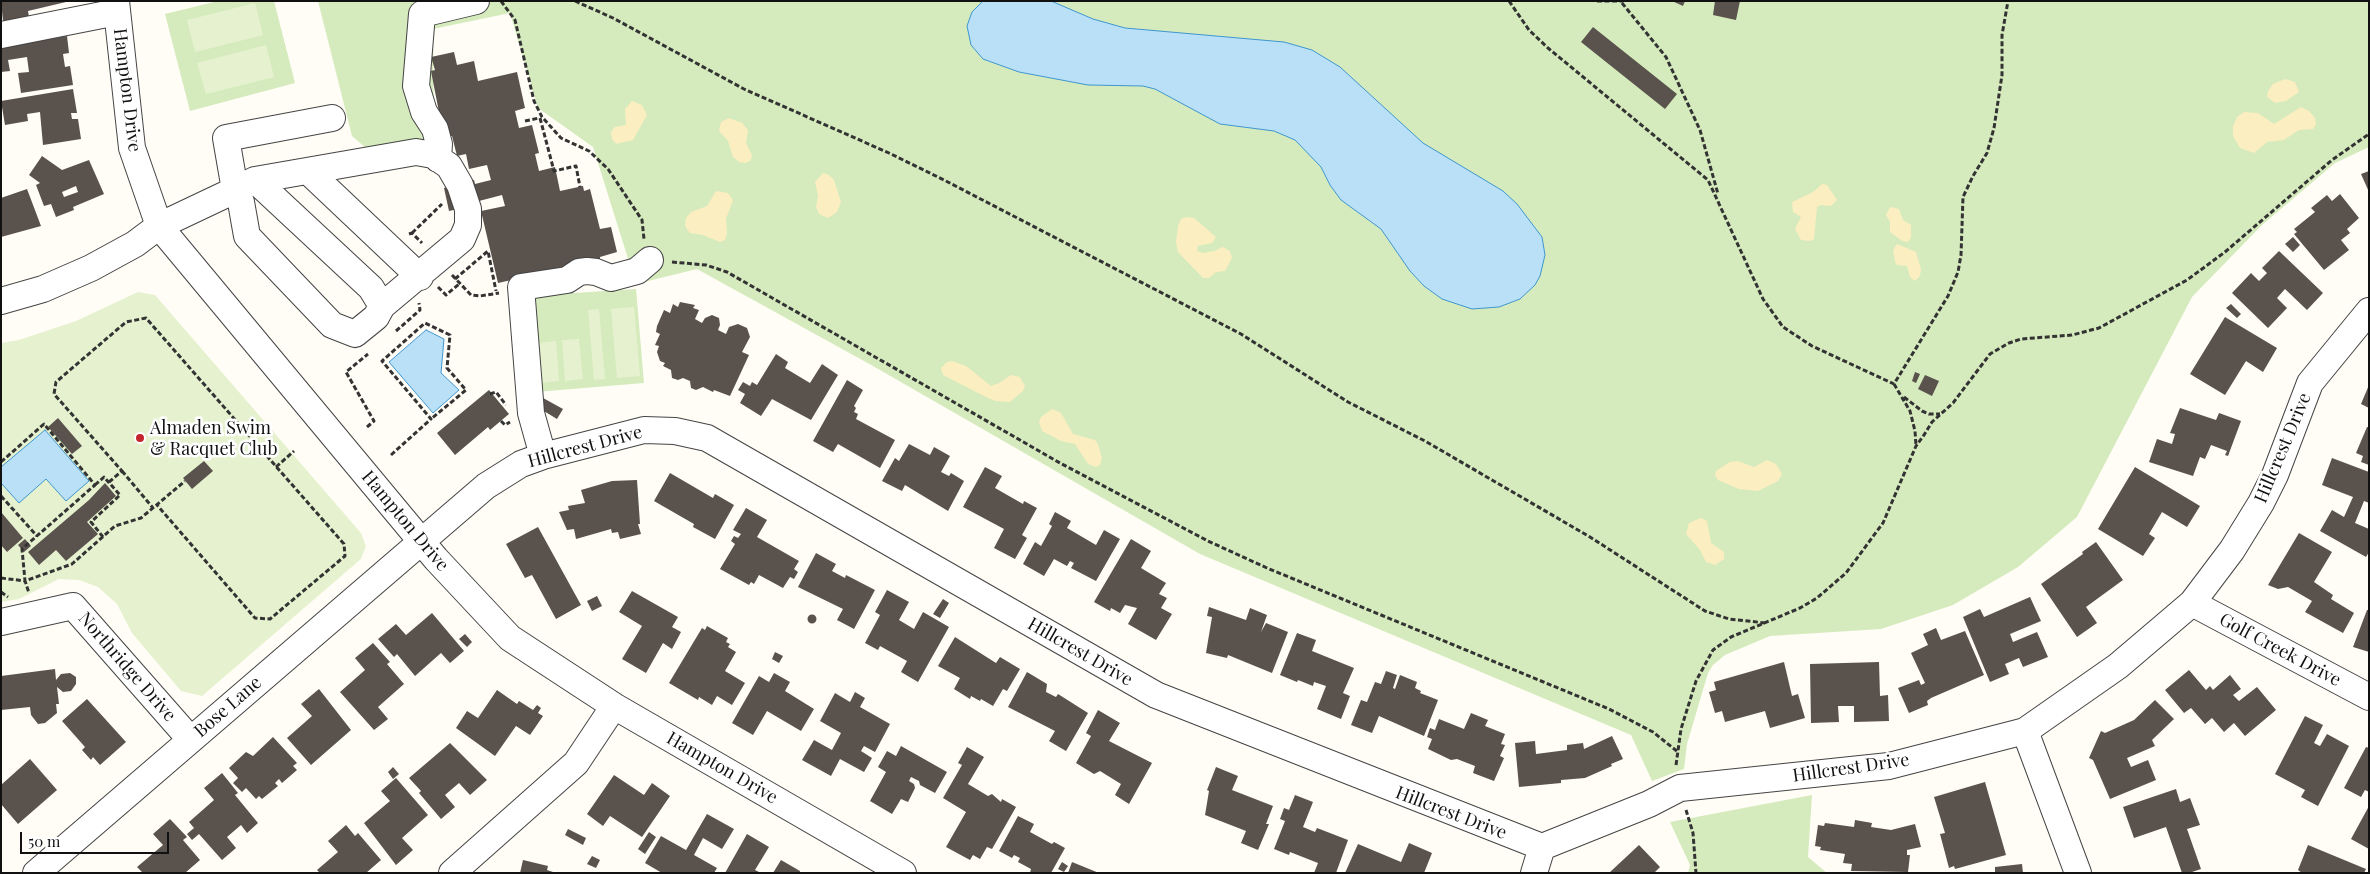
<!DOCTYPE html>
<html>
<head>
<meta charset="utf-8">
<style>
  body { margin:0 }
  #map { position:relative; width:2370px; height:874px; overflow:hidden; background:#fffdf5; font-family:"Playfair Display",serif }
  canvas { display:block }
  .frame { position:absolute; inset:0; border:2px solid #111; pointer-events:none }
  .scale { position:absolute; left:20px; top:832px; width:149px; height:22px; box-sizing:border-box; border:2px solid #111; border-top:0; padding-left:6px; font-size:15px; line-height:18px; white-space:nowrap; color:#111; -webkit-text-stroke:4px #fff; paint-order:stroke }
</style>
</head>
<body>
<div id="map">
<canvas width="2370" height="874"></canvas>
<div class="frame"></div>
<div class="scale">50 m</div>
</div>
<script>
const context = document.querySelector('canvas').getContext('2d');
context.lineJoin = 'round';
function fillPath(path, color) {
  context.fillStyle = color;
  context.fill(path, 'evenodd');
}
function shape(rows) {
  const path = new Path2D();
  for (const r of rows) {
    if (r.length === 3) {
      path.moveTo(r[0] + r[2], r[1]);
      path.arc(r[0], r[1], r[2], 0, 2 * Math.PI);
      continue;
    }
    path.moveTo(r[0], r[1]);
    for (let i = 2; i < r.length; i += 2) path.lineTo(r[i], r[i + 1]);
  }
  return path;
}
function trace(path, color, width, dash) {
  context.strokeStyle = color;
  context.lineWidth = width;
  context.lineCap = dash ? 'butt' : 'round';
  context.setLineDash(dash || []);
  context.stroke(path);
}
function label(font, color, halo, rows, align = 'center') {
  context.font = font + ' "Playfair Display",serif';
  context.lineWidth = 5;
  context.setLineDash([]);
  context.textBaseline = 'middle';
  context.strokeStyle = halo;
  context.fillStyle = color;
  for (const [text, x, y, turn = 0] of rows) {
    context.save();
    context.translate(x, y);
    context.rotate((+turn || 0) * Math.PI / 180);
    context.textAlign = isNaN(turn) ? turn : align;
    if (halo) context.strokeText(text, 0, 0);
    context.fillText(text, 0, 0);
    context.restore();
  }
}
const green = shape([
  [218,1,274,1,295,83,190,111,165,14],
  [318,1,2369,1,2369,147,2335,163,2262,225,2192,297,2077,517,2018,567,1953,605,1881,629,1770,636,1725,655,1713,665,1708,673,1687,744,1684,769,1652,781,1631,735,1200,554,873,366,697,269,636,284,593,147,538,108,510,13,433,29,434,142,366,148,352,136],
  [636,289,644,383,536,392,529,296],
  [1812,795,1808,857,1827,873,1688,873,1690,865,1670,822]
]);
const sand = shape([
  [2285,79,2295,82,2299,92,2286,101,2275,103,2267,97,2268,91,2273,84],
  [632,101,642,105,647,115,633,140,616,144,612,139,611,132,615,127,626,125,625,109],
  [2301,107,2309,111,2315,118,2316,125,2313,129,2299,130,2284,140,2267,142,2254,153,2240,148,2233,136,2233,126,2237,117,2244,112,2258,113,2274,124],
  [729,118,742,123,748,130,746,143,752,155,751,160,746,163,739,162,733,157,728,141,719,131,721,122],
  [823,173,829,175,834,180,841,202,837,212,828,218,819,214,816,207,818,196,815,182],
  [1822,184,1827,185,1837,200,1831,206,1821,205,1817,207,1814,239,1810,241,1801,240,1795,229,1801,217,1793,212,1792,202,1813,192],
  [716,191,728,193,733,200,726,219,727,234,725,240,720,242,703,235,690,233,685,226,686,218,691,212,707,206],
  [1890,207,1899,209,1903,220,1911,225,1911,238,1908,242,1902,241,1890,232,1890,222,1886,215],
  [1186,217,1194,218,1216,237,1212,243,1198,246,1197,251,1203,253,1214,251,1223,247,1230,251,1232,258,1225,271,1216,272,1209,278,1203,278,1178,252,1176,242,1178,226,1181,219],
  [1897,244,1916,252,1921,269,1920,276,1915,281,1910,277,1907,266,1897,265,1895,262,1893,250],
  [952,361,966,366,991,386,999,383,1011,375,1020,377,1025,386,1023,391,1010,402,995,401,984,396,943,375,941,368,947,362],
  [1052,409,1061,413,1073,434,1095,440,1098,444,1102,458,1100,465,1096,467,1088,464,1075,444,1061,441,1042,431,1039,422,1041,417],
  [1767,460,1776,464,1782,474,1778,481,1758,491,1739,489,1718,480,1715,475,1716,471,1730,462,1738,461,1754,467],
  [1701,518,1707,521,1711,543,1724,552,1724,559,1715,565,1706,562,1700,550,1686,534,1689,523]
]);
const pitch = shape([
  [255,3,263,35,195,52,187,20],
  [266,45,274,77,206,94,197,63],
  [138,292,155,295,361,533,366,546,361,559,202,696,181,691,132,633,117,604,98,587,79,580,59,579,19,599,1,602,1,343,19,340,76,321],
  [634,307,640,376,617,378,611,309],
  [599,309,605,379,594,380,588,310],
  [579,339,583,379,565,381,562,340],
  [556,341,559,381,542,383,538,343]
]);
const water = shape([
  [983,1,1051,1,1093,19,1125,28,1284,42,1312,50,1340,67,1423,143,1503,191,1517,204,1542,237,1545,255,1540,276,1535,285,1520,299,1499,307,1472,309,1442,299,1424,286,1410,271,1381,229,1341,200,1330,185,1321,167,1295,140,1274,131,1220,124,1155,89,1143,86,1088,85,1019,72,983,59,971,45,967,26,972,12,983,1],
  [426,330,444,339,441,373,459,390,433,413,389,362,426,330],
  [45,430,89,481,66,501,46,479,19,503,1,483,1,467,45,430]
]);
const building = shape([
  [1,1,66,1,66,2,28,11,29,17,3,21],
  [1672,1,1685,1,1683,6],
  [1715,1,1740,1,1736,20,1713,15],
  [1593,27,1677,94,1665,109,1581,42],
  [67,36,69,53,63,54,65,67,70,66,73,85,21,93,18,73,29,72,27,57,8,60,10,71,1,72,1,46],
  [454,52,457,65,474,61,478,81,517,72,525,108,515,111,519,128,532,125,539,153,535,154,539,171,555,167,560,191,583,186,584,191,590,189,600,229,611,227,617,252,600,257,600,260,498,283,481,211,505,206,502,195,479,201,480,204,449,211,444,188,474,180,475,184,491,180,487,165,469,169,466,154,457,156,452,136,444,138,431,71,435,70,431,57],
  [73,89,77,113,71,113,72,119,78,119,81,139,43,145,40,112,27,114,28,121,5,125,1,101],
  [42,156,62,170,89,160,104,194,73,207,74,210,56,217,51,204,44,206,36,185,40,183,29,175],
  [76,186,78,192,64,197,62,192],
  [2369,171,2369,192,2361,174],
  [27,189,41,226,1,237,1,198],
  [2340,194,2359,218,2347,229,2350,233,2341,240,2349,250,2324,270,2294,234,2297,232,2294,229,2315,212,2311,208,2327,195,2332,201],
  [2293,237,2300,245,2293,252,2285,244],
  [2279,251,2323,293,2307,310,2285,289,2277,298,2287,308,2268,328,2232,293,2251,273,2259,281,2267,273,2262,268],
  [680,302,695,305,693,308,699,310,695,319,702,323,705,318,712,315,719,318,720,325,718,330,726,334,729,327,738,324,747,328,750,337,742,352,749,355,730,396,714,390,713,392,703,387,696,390,691,388,690,381,683,378,678,380,672,378,671,370,663,366,665,363,660,361,657,352,659,346,655,345,660,334,656,332,657,326,664,310,670,313,673,304,678,307],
  [2231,304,2241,314,2237,318,2226,308],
  [2225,317,2277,348,2263,372,2246,361,2225,395,2190,374],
  [776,354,788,362,785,368,810,383,822,364,838,375,811,420,772,399,761,416,740,403,745,394,738,390,743,382,750,386,752,382,757,385],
  [1915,372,1920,374,1916,383,1912,381],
  [1925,375,1939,381,1932,396,1918,389],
  [847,380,863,390,854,406,856,408,854,412,858,414,856,419,895,440,880,468,838,444,833,452,813,441],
  [2369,385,2369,408,2361,404],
  [489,390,509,414,490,430,488,427,455,455,437,433],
  [534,393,563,409,557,419,534,405],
  [2180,408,2216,420,2219,413,2241,421,2228,456,2225,455,2227,451,2211,445,2205,459,2200,457,2193,476,2149,462,2157,439,2172,444,2175,434,2170,433],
  [58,418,82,446,72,454,48,427],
  [2367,427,2369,427,2369,465,2361,462,2363,456,2356,453],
  [909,444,930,455,934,447,950,456,941,472,949,476,951,473,964,481,948,511,905,485,902,491,882,481,895,458,899,461],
  [2332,458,2369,472,2369,503,2364,501,2355,523,2369,529,2369,552,2366,557,2320,531,2332,510,2344,517,2353,497,2322,485],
  [204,461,213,471,192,489,183,478],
  [985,467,1002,476,995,488,1023,504,1024,501,1037,508,1022,535,1027,538,1015,559,994,548,1004,529,963,507],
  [2135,467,2200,506,2187,527,2162,512,2149,534,2155,538,2143,556,2098,529],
  [670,473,713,498,715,494,734,505,715,539,693,527,694,524,654,501],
  [637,480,640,524,638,524,641,534,620,539,618,532,612,533,611,529,576,539,574,529,567,530,559,512,569,510,568,506,585,503,581,490,612,481],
  [105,483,116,496,87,522,98,534,66,561,56,550,39,565,28,552,89,500],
  [746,508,767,520,757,537,799,561,794,569,798,572,794,579,790,577,783,588,759,575,754,584,751,582,749,585,720,569,735,544,731,541,734,536,738,538,741,534,733,530],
  [1,512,23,538,7,552,1,545],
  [1055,512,1071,521,1067,528,1096,545,1104,530,1120,539,1096,581,1071,568,1074,563,1070,561,1067,566,1054,559,1044,576,1023,564,1035,542,1041,546,1052,526,1049,524],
  [538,527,581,605,556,619,532,575,525,578,506,544],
  [2299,533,2332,552,2314,582,2333,595,2331,599,2354,613,2343,633,2305,612,2312,601,2288,587,2278,589,2268,585],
  [25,539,31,546,24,552,18,545],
  [1131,539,1151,551,1141,568,1166,583,1159,594,1167,598,1161,608,1172,614,1156,640,1128,624,1137,608,1125,605,1120,613,1111,608,1110,611,1094,602],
  [2096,542,2123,580,2086,607,2097,623,2077,637,2041,584,2083,554,2082,552],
  [816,553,836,564,832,571,845,578,846,575,875,590,854,629,837,620,843,609,798,587],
  [887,590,909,602,899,620,914,629,923,612,949,627,918,682,901,672,907,661,880,646,878,650,865,643,880,615,875,612],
  [632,591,678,617,672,627,681,632,672,649,663,643,646,673,622,659,642,626,619,612],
  [597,596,602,606,592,611,587,601],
  [2030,597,2041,621,2010,634,2013,642,2037,632,2048,657,2023,667,2019,658,2005,664,2009,674,1990,682,1963,617,1980,609,1984,617],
  [943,599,949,603,940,618,933,614],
  [1209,607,1246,620,1250,608,1267,615,1261,632,1266,623,1288,632,1272,673,1228,655,1227,658,1206,653,1212,617,1207,616],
  [2367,610,2369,610,2369,652,2353,647],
  [432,613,464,651,450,663,441,653,415,676,397,654,394,657,378,639,396,624,406,635],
  [812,619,4.5],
  [707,626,728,638,726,642,730,644,728,647,736,652,725,671,745,683,732,705,717,696,712,705,699,697,698,700,669,683,702,628,705,630],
  [1936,628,1941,640,1965,631,1984,675,1931,698,1927,701,1928,705,1909,713,1898,688,1919,680,1921,685,1925,683,1911,653,1928,645,1923,634],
  [1297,633,1316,640,1312,651,1354,668,1343,693,1350,696,1341,719,1317,709,1326,686,1314,682,1313,686,1298,680,1297,682,1280,675],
  [465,634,472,642,467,647,459,639],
  [955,637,996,663,1000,657,1020,669,1007,691,1003,689,993,706,981,699,980,701,971,696,970,699,954,689,960,678,938,666],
  [373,643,390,662,387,664,404,684,378,707,388,719,374,730,340,692,365,670,355,658],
  [775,652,783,656,779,663,772,659],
  [1784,662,1792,696,1798,694,1805,718,1770,728,1765,711,1725,722,1722,711,1715,713,1709,692,1716,690,1714,682],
  [1879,662,1880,696,1888,695,1889,721,1854,722,1854,706,1838,706,1839,722,1811,723,1810,664],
  [55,669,56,680,61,674,70,673,76,677,76,684,71,691,63,692,57,687,59,704,56,704,57,713,45,723,38,724,31,715,30,707,1,710,1,676],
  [2189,670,2206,690,2210,686,2213,690,2230,675,2241,689,2233,695,2239,701,2257,687,2276,710,2245,736,2234,723,2224,732,2212,718,2205,724,2191,708,2184,713,2165,690],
  [1386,671,1397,675,1393,688,1395,689,1400,675,1417,682,1415,688,1421,691,1420,693,1438,700,1424,736,1379,716,1372,733,1351,725,1361,700,1367,702,1375,682,1381,684],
  [1027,672,1047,684,1046,692,1056,697,1058,694,1088,713,1066,751,1049,741,1055,731,1008,707],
  [774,673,790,682,785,691,814,709,801,731,767,711,753,735,732,723,759,676,769,682],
  [319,689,351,730,311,765,287,738,312,716,301,704],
  [497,690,517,704,519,701,533,710,537,705,541,708,538,713,543,716,530,735,516,726,495,756,456,728,467,711,478,718],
  [855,692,865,698,860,707,890,724,875,752,864,746,861,751,872,758,864,772,840,759,831,776,802,760,814,740,832,750,841,733,820,721,835,693,850,702],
  [87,699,126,742,100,765,93,757,91,760,82,750,85,747,62,721],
  [2155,700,2174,719,2152,740,2155,746,2127,758,2131,767,2148,760,2156,780,2110,799,2093,760,2089,758,2101,731,2105,733,2134,720],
  [1098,710,1120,723,1109,741,1152,763,1129,804,1115,795,1121,784,1100,771,1094,774,1076,763,1091,736,1086,733],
  [1471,713,1488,720,1485,726,1505,734,1501,744,1505,745,1500,756,1504,758,1494,781,1473,773,1475,766,1457,759,1451,760,1428,749,1432,739,1427,737,1430,728,1435,730,1439,719,1464,729],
  [2305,716,2323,725,2314,743,2320,746,2327,734,2349,746,2318,806,2301,797,2305,790,2275,774],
  [1612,736,1623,759,1611,764,1612,766,1585,778,1561,780,1561,783,1519,787,1515,743,1535,741,1536,754,1567,750,1567,745,1583,743,1584,749],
  [273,737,297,763,293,766,297,770,282,783,279,779,275,783,278,786,262,799,259,796,256,799,246,788,242,792,233,783,238,778,229,768,246,752,253,756],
  [450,743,487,780,470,795,459,783,445,795,455,807,441,819,419,793,421,791,409,778],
  [901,746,947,772,935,793,920,785,919,781,911,777,909,781,914,784,915,788,908,802,901,799,892,814,870,801,886,772,878,767,887,751,896,756],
  [967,747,984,757,968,784,988,796,992,794,1001,802,1002,799,1016,807,992,849,987,847,980,859,973,855,970,860,946,847,966,812,943,798,962,765,958,763],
  [2366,747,2369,748,2369,792,2365,790,2361,797,2344,788],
  [30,759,57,790,18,824,1,804,1,785],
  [393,767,399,774,393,779,388,772],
  [1216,767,1238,776,1232,790,1273,806,1266,824,1269,824,1258,850,1241,843,1246,831,1205,815,1209,791,1207,790],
  [222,773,238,793,235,795,258,823,247,833,241,825,227,837,236,848,222,860,199,834,192,840,187,834,194,828,189,822,214,800,204,788],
  [614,775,644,795,652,783,670,796,642,837,610,816,603,826,587,814],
  [396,778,428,815,402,838,413,850,396,865,364,823,390,801,381,791],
  [1985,782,2006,855,1955,869,1954,866,1949,868,1940,834,1945,833,1934,797],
  [2176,789,2180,802,2190,798,2200,825,2187,829,2201,869,2189,873,2182,873,2166,827,2134,838,2123,807],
  [1295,795,1313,802,1303,827,1315,832,1317,828,1348,840,1336,873,1314,873,1318,863,1290,852,1289,855,1274,849,1285,821,1280,819,1284,808,1289,810],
  [2369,806,2369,849,2351,839],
  [707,814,734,829,722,849,703,838,694,855,717,868,714,873,662,873,645,863,661,836,686,850],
  [1018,816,1034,824,1030,832,1052,844,1054,842,1065,848,1051,873,1030,873,1031,869,1018,862,1020,858,1014,855,1012,858,999,851],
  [170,819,187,837,183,840,200,860,185,873,143,873,137,867,163,845,153,834],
  [1855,820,1872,823,1871,827,1891,830,1915,824,1921,847,1907,850,1907,855,1910,855,1908,872,1851,871,1852,864,1843,863,1845,854,1820,850,1821,847,1815,846,1818,825,1824,826,1825,823,1854,827],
  [346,825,355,836,358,833,381,860,366,873,320,873,317,870,338,852,328,841],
  [568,829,586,838,583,845,565,835],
  [649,832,656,837,645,854,638,849],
  [747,834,769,847,755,870,761,873,725,873],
  [1409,843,1432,853,1424,873,1345,873,1358,844,1401,862],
  [1639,845,1660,867,1654,873,1609,873],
  [2308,845,2366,869,2364,873,2302,873,2298,870],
  [592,856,600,860,596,868,587,864],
  [523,860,548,866,547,870,556,873,520,873],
  [781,860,800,871,800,873,773,873],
  [1062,862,1068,866,1064,872,1058,869],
  [1072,862,1099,873,1068,873],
  [2022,864,2023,873,1995,873,1995,867]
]);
const path = shape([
  [501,1,515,20,534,101,542,117,561,138,589,151,608,169,642,220,644,239],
  [575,1,613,18,744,89,889,153,944,180,1241,334,1348,402,1425,441,1590,537,1705,611,1729,619,1766,623],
  [1509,1,1529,30,1548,48,1708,180,1763,299,1783,327,1812,346,1894,384,1948,296,1958,272,1961,255,1963,197,1973,176,1987,153,1994,128,2002,75,2002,35,2008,1],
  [1597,1,1623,1],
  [1622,3,1666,57,1700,130,1718,194],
  [540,118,554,171,576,166,580,187],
  [525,121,539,118],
  [412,233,442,204],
  [409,234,412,233,422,243],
  [672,262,706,265,727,272,1060,463,1208,541,1267,568,1609,709,1653,732,1678,752],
  [452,275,471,295,480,296,499,293],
  [455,279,488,251,496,291],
  [438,287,446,295,459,284],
  [396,331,420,310,419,303],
  [1894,384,1910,411,1915,431,1916,446],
  [490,394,496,392,506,405],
  [1904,397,1922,411,1929,414,1940,414],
  [501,421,505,425,510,422],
  [367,427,374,421,346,372,368,354],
  [391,455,431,419,382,361,425,323,450,335,447,368,466,390,431,419],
  [1,462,44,424,95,485,22,549,25,581,72,564,115,526,141,518,185,481],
  [276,467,294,451],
  [122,471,153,508],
  [109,482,122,471,54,394,56,382,126,322,146,318,344,544,345,556,270,619,255,618,157,505],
  [95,485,104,477,120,495,91,522,103,537],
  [1,496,37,536],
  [1,578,25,581,29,593],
  [1,592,8,597],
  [1676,765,1681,729,1696,681,1713,650,1731,637,1800,608,1817,598,1846,573,1883,523,1916,446,1924,435,1932,422,1953,403,1990,354,2009,343,2021,339,2072,335,2099,328,2187,280,2225,252,2332,160,2369,134],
  [1686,810,1693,833,1696,873]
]);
const minor = shape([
  [116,1,132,148,159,226,436,559,510,638,614,706,903,873],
  [1,35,117,12],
  [438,159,439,144,435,129,424,112,416,86,422,14,476,1],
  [308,171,420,277],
  [255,180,371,288,382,306,376,317,355,334,332,325,247,236,241,202,235,190,255,180,416,152,433,155,449,166,460,185,468,209,468,225,462,239,382,306],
  [1,301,43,289,91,268,135,244,159,226,235,190,226,138,332,118],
  [543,456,531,413,521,287,567,280,579,272,587,271,596,272,611,278,637,271,650,260],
  [2192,603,2369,697],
  [1,622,73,606,190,739],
  [2025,731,2078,873],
  [36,873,486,486,521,464,543,456,644,430,675,431,707,438,1156,695,1542,847,1649,804,1680,788,1889,766,2025,731,2118,666,2192,603,2232,550,2261,503,2275,475,2310,383,2369,311],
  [452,873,576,763,614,706],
  [1534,873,1542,847]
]);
const markers = [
  [140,438,5,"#c4262e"]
];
const streetNames = [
  ["Hampton Drive",127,90,83],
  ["Hillcrest Drive",585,447,-15],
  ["Hillcrest Drive",2283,448,-67],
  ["Hampton Drive",405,521,50],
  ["Golf Creek Drive",2280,650,28],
  ["Hillcrest Drive",1080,652,30],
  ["Northridge Drive",127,667,49],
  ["Bose Lane",228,707,-41],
  ["Hampton Drive",722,768,30],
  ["Hillcrest Drive",1851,768,-8],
  ["Hillcrest Drive",1451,813,21]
];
const poiNames = [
  ["Almaden Swim",150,428],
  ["& Racquet Club",150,449]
];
fillPath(green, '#d5ebbd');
fillPath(sand, '#fbeec1');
fillPath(pitch, '#e6f2cf');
fillPath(water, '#b9e0f7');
trace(water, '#3f96cf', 1);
fillPath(building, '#5a524d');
trace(minor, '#444', 28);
trace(path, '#333', 3, [5, 2.5]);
trace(minor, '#fff', 26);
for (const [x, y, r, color] of markers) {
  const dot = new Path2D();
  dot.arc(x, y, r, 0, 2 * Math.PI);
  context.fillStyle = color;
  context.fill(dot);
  trace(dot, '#fff', 2);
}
label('18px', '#111', '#fff', streetNames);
label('18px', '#111', '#fff', poiNames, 'left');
</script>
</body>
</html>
